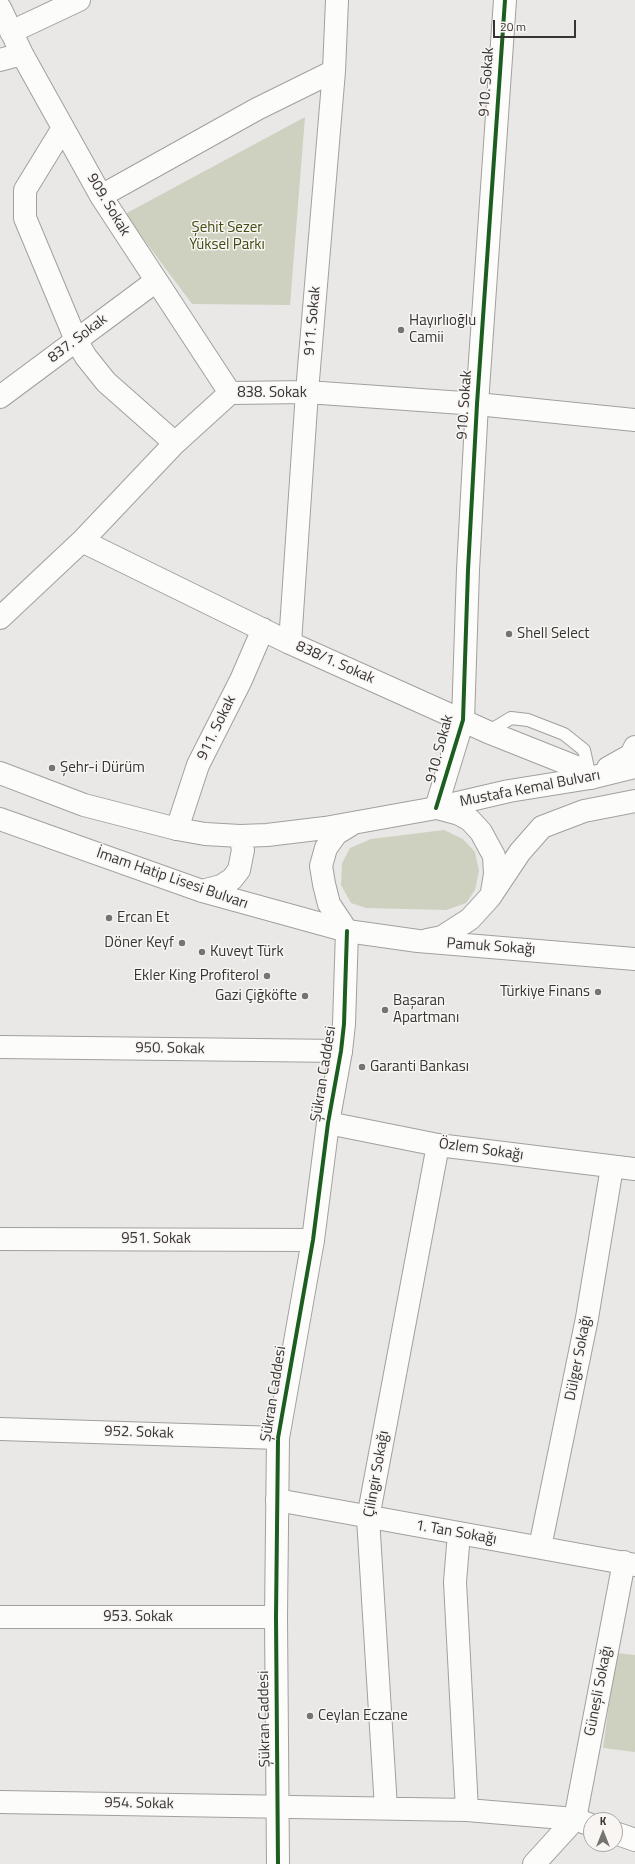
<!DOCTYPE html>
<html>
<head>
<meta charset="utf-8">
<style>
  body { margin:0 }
  #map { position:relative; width:635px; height:1864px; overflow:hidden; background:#eae8e6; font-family:"Titillium Web",sans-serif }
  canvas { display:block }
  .north { position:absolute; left:583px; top:1812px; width:40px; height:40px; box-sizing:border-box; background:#f8f5f2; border:1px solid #aaa8a6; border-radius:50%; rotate:0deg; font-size:11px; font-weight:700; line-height:16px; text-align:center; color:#363534 }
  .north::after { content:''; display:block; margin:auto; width:14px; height:18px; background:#757472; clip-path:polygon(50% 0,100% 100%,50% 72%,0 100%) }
  .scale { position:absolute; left:493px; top:20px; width:83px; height:18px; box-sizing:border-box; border:2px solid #363534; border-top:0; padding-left:5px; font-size:12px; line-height:14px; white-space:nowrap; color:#363534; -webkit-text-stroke:3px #f8f5f2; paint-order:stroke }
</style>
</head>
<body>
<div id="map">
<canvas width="635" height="1864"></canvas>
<div class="north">K</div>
<div class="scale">20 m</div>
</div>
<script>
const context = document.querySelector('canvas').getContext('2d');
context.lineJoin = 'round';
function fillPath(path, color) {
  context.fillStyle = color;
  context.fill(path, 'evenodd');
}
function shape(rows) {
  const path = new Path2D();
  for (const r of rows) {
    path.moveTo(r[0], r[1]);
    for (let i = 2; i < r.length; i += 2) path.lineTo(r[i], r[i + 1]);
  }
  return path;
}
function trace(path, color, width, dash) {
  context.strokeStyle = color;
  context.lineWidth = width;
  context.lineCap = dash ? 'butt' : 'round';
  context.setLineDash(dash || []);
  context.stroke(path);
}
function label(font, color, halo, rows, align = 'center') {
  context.font = font + ' "Titillium Web",sans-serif';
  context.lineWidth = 3;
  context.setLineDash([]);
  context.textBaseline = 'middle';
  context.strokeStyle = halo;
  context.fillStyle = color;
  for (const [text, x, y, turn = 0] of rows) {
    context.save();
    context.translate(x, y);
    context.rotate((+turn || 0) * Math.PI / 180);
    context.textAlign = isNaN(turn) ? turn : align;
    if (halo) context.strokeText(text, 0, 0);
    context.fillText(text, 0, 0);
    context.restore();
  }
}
const green = shape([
  [305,117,290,305,192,304,125,214],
  [444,830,463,839,475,852,479,871,475,890,466,903,446,910,366,908,351,903,341,885,342,863,350,848,371,839],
  [616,1653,635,1655,635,1752,603,1748]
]);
const service = shape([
  [488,732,511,718,528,720,564,734,584,750,590,777]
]);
const minor = shape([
  [0,8,22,54,101,196,230,393],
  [11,32,79,0],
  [0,60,22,54],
  [63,128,25,190,25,218,76,340,86,357,106,382,175,443],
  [101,196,257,109,334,71],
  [0,397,156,281],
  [82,541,290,643,488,732,576,767,590,778],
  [0,618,82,541,175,443,230,393,307,392,477,404,635,420],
  [290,643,307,392,334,71,337,0],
  [436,808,463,720,468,570,477,404,505,0],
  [177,829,198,765,241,680,263,629],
  [0,1047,341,1051],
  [328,1123,438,1145,635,1169],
  [0,1239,313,1240],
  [0,1429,278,1438],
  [277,1500,635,1565],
  [459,1533,455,1582,467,1810],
  [540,1547,587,1318,612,1167],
  [0,1617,276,1617],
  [0,1802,467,1810,575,1819,591,1825],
  [386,1808,368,1518,438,1145],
  [615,1833,635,1840],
  [534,1864,575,1819,624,1562]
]);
const tertiary = shape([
  [278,1864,276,1617,278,1438,313,1240,328,1123,341,1051,344,1024,347,931]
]);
const primary = shape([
  [608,768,631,755,635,747],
  [0,773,84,805,177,829,205,834,240,836,267,835,325,828,436,808,509,791,590,778,635,767],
  [437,808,459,814,470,820,481,832,494,856,495,874,492,892],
  [0,819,202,891,347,931,418,941,635,959],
  [202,891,221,886,232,879,239,870,243,850,240,836],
  [347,931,329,904,324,884,321,866,326,848,336,834,352,824],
  [427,940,442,937,470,919,490,897,520,852,542,827,584,811,635,801]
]);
const cycleway = shape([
  [436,808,463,720,468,570,477,404,505,0],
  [278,1864,276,1617,278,1438,313,1240,328,1123,341,1051,344,1024,347,931]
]);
const markers = [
  [401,330,4,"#757472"],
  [509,634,4,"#757472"],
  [52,768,4,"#757472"],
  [109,918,4,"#757472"],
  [182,943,4,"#757472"],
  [202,952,4,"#757472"],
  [267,976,4,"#757472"],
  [598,992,4,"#757472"],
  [305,996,4,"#757472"],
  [385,1010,4,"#757472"],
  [362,1067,4,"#757472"],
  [310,1716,4,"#757472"]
];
const streetNames = [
  ["910. Sokak",487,82,-86],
  ["909. Sokak",108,205,59],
  ["911. Sokak",313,321,-85],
  ["837. Sokak",78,339,-37],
  ["838. Sokak",272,393],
  ["910. Sokak",465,405,-86],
  ["838/1. Sokak",335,663,24],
  ["911. Sokak",217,728,-64],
  ["910. Sokak",440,749,-75],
  ["Mustafa Kemal Bulvarı",530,789,-11],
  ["İmam Hatip Lisesi Bulvarı",172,879,19],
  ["Pamuk Sokağı",491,947,4],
  ["950. Sokak",170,1049,1],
  ["Şükran Caddesi",324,1074,-81],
  ["Özlem Sokağı",481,1150,8],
  ["951. Sokak",156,1239],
  ["Dülger Sokağı",579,1358,-79],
  ["Şükran Caddesi",274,1394,-81],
  ["952. Sokak",139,1433,2],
  ["Çilingir Sokağı",377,1474,-80],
  ["1. Tan Sokağı",456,1533,10],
  ["953. Sokak",138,1617],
  ["Güneşli Sokağı",599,1691,-79],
  ["Şükran Caddesi",265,1719,-91],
  ["954. Sokak",139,1804,1]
];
const parkNames = [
  ["Şehit Sezer",227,228],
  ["Yüksel Parkı",227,245]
];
const poiNames = [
  ["Hayırlıoğlu",409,321],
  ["Camii",409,338],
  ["Shell Select",517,634],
  ["Şehr-i Dürüm",60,768],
  ["Ercan Et",117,918],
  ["Döner Keyf",174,943,"right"],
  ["Kuveyt Türk",210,952],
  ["Ekler King Profiterol",259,976,"right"],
  ["Türkiye Finans",590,992,"right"],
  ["Gazi Çiğköfte",297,996,"right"],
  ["Başaran",393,1001],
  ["Apartmanı",393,1018],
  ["Garanti Bankası",370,1067],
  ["Ceylan Eczane",318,1716]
];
fillPath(green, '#ced0c0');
trace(service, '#a1a09e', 14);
trace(minor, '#a1a09e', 24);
trace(tertiary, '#a1a09e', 24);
trace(primary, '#a1a09e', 24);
trace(service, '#fcfcfb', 12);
trace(minor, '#fcfcfb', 22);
trace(tertiary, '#fcfcfb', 22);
trace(primary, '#fcfcfb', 22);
trace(cycleway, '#1b5e20', 4);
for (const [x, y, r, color] of markers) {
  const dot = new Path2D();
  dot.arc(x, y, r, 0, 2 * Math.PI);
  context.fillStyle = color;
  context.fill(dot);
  trace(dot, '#f8f5f2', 1.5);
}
label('15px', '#363534', '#f8f5f2', streetNames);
label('15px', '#434b14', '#f8f5f2', parkNames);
label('15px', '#363534', '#f8f5f2', poiNames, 'left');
</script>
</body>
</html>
